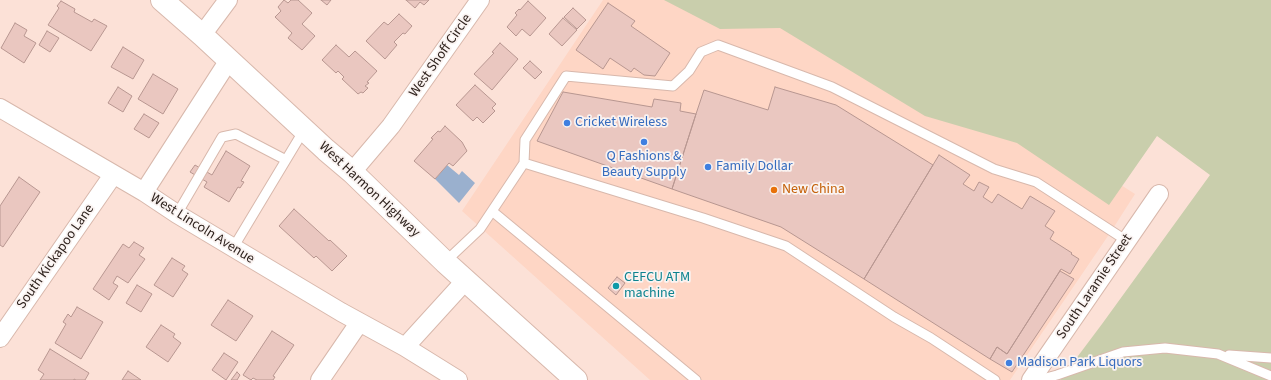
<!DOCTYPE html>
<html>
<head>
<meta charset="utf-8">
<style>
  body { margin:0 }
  canvas { display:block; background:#fce1d7 }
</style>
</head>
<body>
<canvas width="1271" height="380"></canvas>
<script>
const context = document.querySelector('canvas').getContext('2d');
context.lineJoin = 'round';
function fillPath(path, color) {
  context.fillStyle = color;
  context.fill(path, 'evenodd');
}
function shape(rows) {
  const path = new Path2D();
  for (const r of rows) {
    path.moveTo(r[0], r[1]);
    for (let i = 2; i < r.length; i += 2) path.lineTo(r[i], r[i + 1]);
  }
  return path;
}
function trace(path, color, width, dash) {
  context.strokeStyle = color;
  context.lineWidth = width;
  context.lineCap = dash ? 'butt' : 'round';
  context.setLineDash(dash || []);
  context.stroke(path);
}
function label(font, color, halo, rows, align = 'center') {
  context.font = font + ' "Source Sans 3",sans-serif';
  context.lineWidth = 3.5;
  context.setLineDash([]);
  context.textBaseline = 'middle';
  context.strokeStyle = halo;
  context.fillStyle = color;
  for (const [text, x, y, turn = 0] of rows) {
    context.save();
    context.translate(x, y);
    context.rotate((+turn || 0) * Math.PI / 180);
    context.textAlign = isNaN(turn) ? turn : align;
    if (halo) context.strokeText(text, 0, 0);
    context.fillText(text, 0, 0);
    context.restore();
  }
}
const built = shape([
  [603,0,832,0,1135,194,1112,230,1010,380,650,380,462,211]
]);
const green = shape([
  [664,0,1271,0,1271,380,1060,380,1102,324,1210,175,1157,136,1109,205,1017,143,925,116,780,28,720,29]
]);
const water = shape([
  [447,165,459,175,462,171,475,183,459,203,435,179]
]);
const building = shape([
  [284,0,288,3,291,0,298,0,312,13,302,24,315,36,302,50,288,38,292,33,275,17,281,11,278,7,284,0],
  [321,0,331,0,327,5,321,0],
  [406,0,429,0,424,5,420,2,415,8,406,0],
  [61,1,75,9,74,12,92,22,94,19,107,26,91,51,48,25,59,8,57,6,61,1],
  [528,1,546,18,530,36,522,29,516,36,507,27,517,15,515,13,519,9,520,10,528,1],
  [608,3,635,21,631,26,670,53,655,76,644,75,634,68,631,72,610,58,603,69,576,50,608,3],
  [573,8,586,20,577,29,564,17,573,8],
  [399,14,412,26,405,34,403,33,394,42,397,45,385,59,366,41,384,22,388,25,399,14],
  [563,18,577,30,562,46,549,34,563,18],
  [15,23,27,30,24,36,36,43,24,63,1,48,15,23],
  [47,31,59,38,50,52,39,45,47,31],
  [500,43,518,59,492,90,474,74,494,53,492,52,500,43],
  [336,45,349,57,355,51,377,71,367,82,369,83,365,86,368,88,363,93,361,92,358,94,342,79,344,77,338,71,336,73,322,60,336,45],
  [123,47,144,60,133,79,111,67,123,47],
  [530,61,542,72,535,79,523,68,530,61],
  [153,74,178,89,163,114,138,99,153,74],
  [475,85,496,104,492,108,495,111,483,123,477,117,473,121,456,105,475,85],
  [118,87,132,96,123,112,108,103,118,87],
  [775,87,836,105,933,165,864,279,781,227,672,189,696,114,704,90,768,110,775,87],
  [563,92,652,107,654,99,681,103,680,111,696,114,672,189,537,141,563,92],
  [144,114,159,123,149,138,134,129,144,114],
  [445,126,462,142,467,151,453,166,449,163,435,179,414,161,433,139,431,138,438,131,440,132,445,126],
  [226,151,250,166,241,181,244,182,240,188,238,187,229,202,204,187,207,182,190,172,195,165,212,175,226,151],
  [939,155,970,175,963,184,974,191,979,182,989,187,983,197,992,203,998,194,1022,209,1030,196,1055,211,1045,226,1054,232,1050,239,1072,253,1071,254,1079,259,1070,274,1061,269,1007,354,997,347,990,359,864,279,939,155],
  [19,177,40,192,3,247,0,245,0,206,19,177],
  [294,209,329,241,330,240,347,256,332,271,316,256,314,258,279,226,294,209],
  [134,242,144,248,139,255,145,259,128,283,117,276,113,283,118,286,109,300,93,289,123,244,129,248,134,242],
  [172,258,185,266,182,270,188,274,173,297,154,285,172,258],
  [1060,271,1074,279,1012,372,990,359,997,347,1007,354,1060,271],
  [617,277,625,283,616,295,608,288,617,277],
  [137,285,152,294,141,312,126,303,137,285],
  [228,300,253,316,236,341,211,325,228,300],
  [77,307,103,322,81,359,55,343,66,324,63,322,68,314,71,317,77,307],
  [161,325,175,334,173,337,181,343,168,362,146,347,161,325],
  [272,331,294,345,273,376,275,377,273,380,257,380,253,378,251,380,243,375,272,331],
  [50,349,89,373,85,380,76,380,74,379,74,380,40,380,44,374,38,370,50,349],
  [224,353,238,362,226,380,212,370,224,353],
  [128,371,141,380,122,380,128,371],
  [237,372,240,375,237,380,231,380,237,372]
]);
const service = shape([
  [524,163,525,140,566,76,673,86,689,71,701,52,718,45,832,87,994,169,1036,182,1127,241],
  [492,211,696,380],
  [177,214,222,137,236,134,286,160],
  [233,248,304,130],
  [445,262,480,229,524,163,703,218,786,246,894,317,931,338,995,380],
  [1229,355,1271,358],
  [1038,380,1057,375,1123,352,1165,348,1218,354,1271,376]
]);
const minor = shape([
  [202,35,228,0],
  [0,108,144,192,177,214,341,312,405,347,466,280],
  [352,172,391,126,480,0],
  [144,192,229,60],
  [0,338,113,175],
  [405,347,458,380],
  [320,380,359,323],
  [1031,380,1159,194]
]);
const secondary = shape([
  [162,0,202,35,326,150,352,172,445,262,576,380]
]);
const markers = [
  [567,123,4,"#3f7fe0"],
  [644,142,4,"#3f7fe0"],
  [708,167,4,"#3f7fe0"],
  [774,190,4,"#e8710a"],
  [616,286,4,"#0f9aa8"],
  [1009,363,4,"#3f7fe0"]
];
const streetNames = [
  ["West Shoff Circle",441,56,-55],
  ["West Harmon Highway",369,190,43],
  ["West Lincoln Avenue",202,229,32],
  ["South Kickapoo Lane",56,257,-55],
  ["South Laramie Street",1095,287,-56]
];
const shopNames = [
  ["Cricket Wireless",575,123],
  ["Q Fashions &",644,157,"center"],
  ["Beauty Supply",644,173,"center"],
  ["Family Dollar",716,167],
  ["Madison Park Liquors",1017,363]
];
const foodNames = [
  ["New China",782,190]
];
const cultureNames = [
  ["CEFCU ATM",624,278],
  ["machine",624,294]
];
fillPath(built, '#fed6c5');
fillPath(green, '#c9ceac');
fillPath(water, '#9ab0ce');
fillPath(building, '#eac7c0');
trace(building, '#b89791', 1);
trace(service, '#d8b8ac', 11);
trace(minor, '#d8b8ac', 20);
trace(secondary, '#d8b8ac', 24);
trace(service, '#fff', 9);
trace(minor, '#fff', 18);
trace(secondary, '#fff', 22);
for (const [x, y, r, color] of markers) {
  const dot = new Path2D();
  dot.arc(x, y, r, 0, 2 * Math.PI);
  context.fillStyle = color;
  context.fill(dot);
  trace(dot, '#faf3f1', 1.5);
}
label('14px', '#2f231e', '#faf3f1', streetNames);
label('14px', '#366cbe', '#faf3f1', shopNames, 'left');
label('14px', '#c56008', '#faf3f1', foodNames, 'left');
label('14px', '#0d838f', '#faf3f1', cultureNames, 'left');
</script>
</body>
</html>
